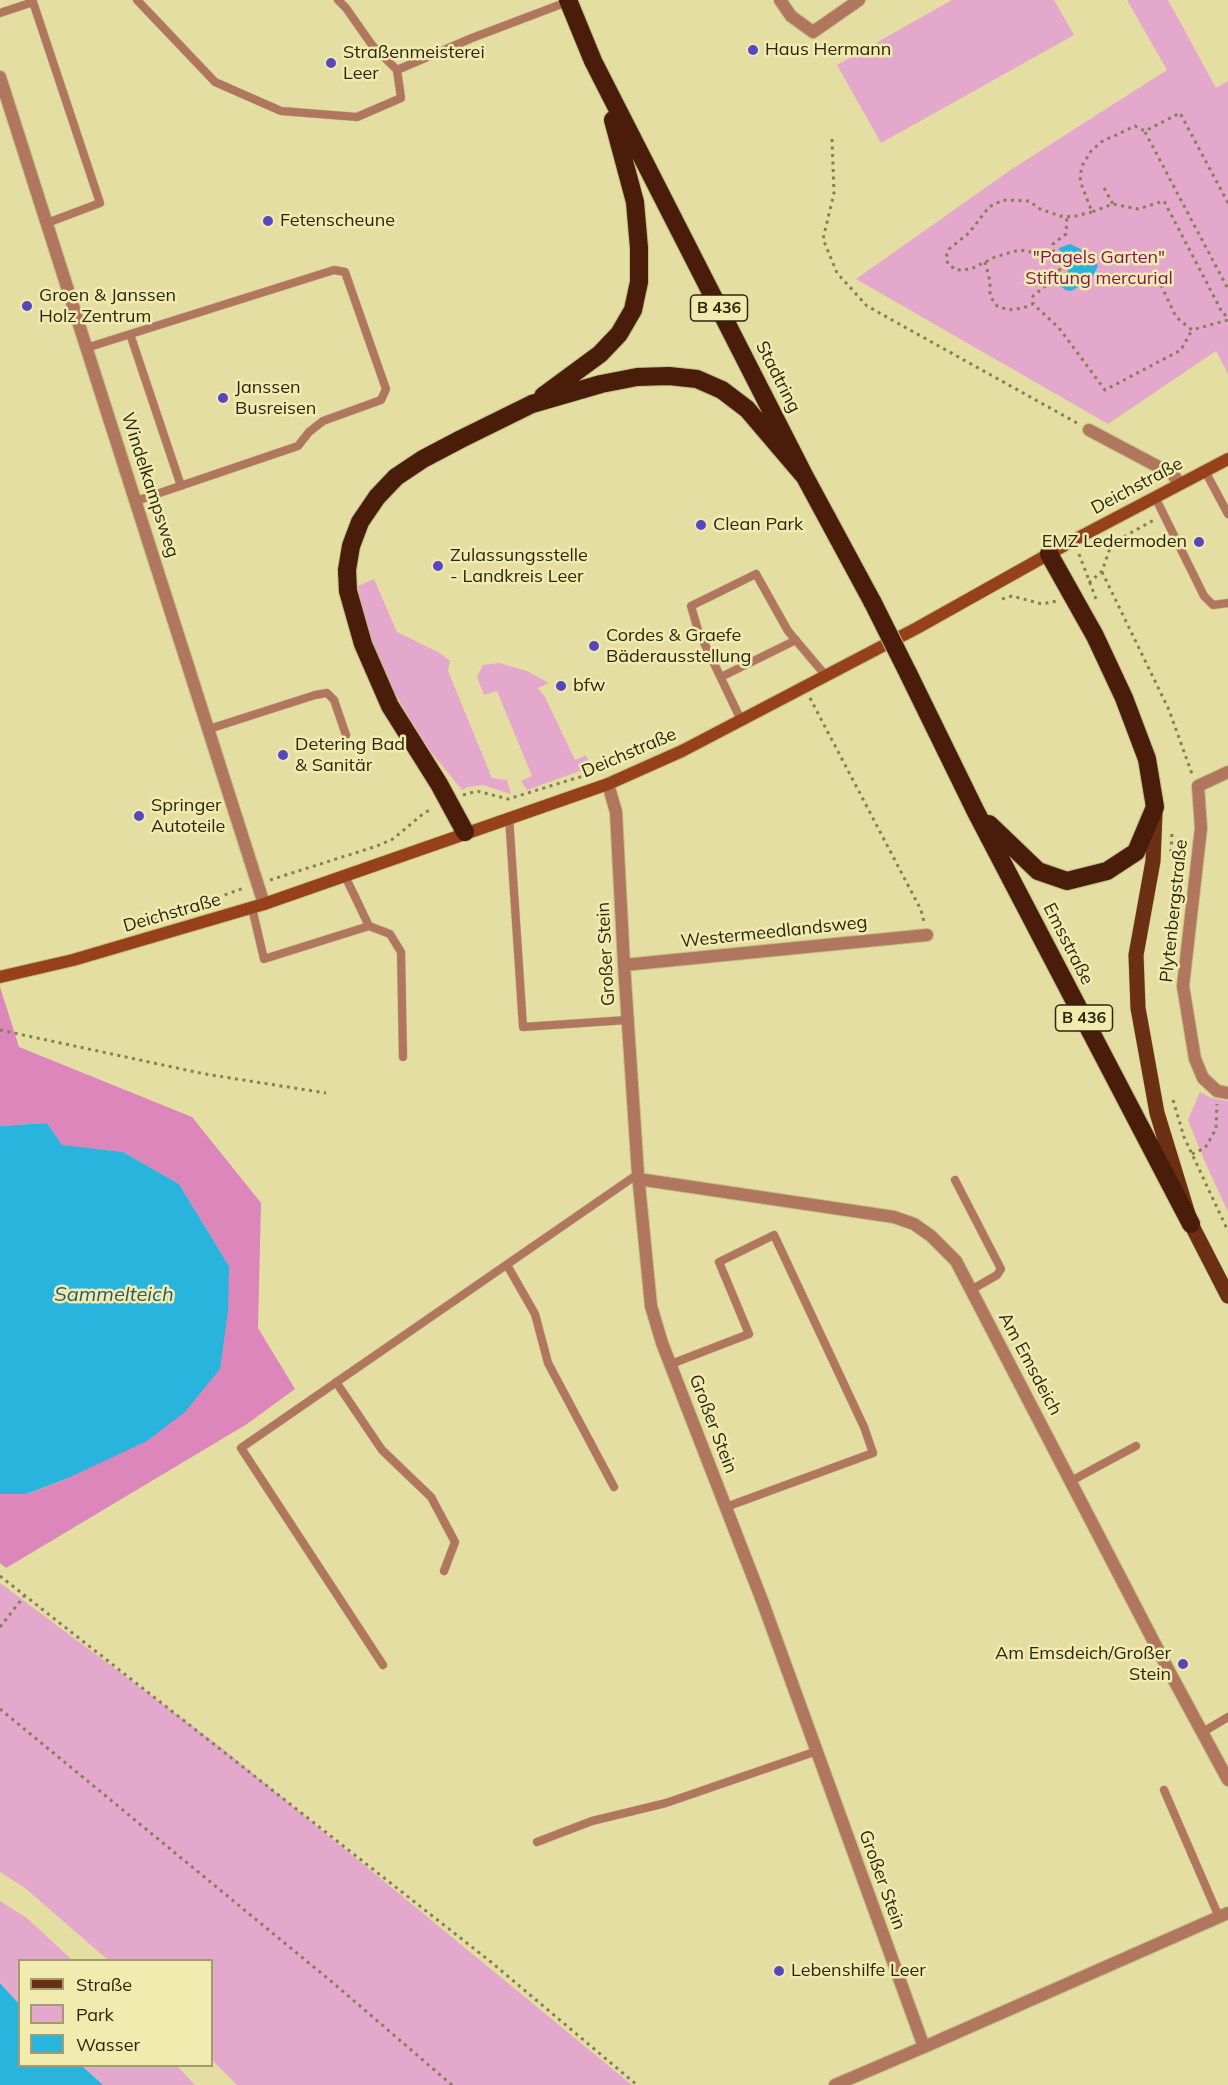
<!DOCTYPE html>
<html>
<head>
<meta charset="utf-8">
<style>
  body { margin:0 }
  #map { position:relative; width:1228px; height:2085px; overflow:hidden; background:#e4dea2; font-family:Mulish,sans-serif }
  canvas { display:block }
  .legend { position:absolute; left:18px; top:1959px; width:195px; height:108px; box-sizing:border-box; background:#f1ebaf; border:2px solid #a19d6f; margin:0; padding:8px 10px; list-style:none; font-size:18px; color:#2a270f }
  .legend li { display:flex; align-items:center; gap:12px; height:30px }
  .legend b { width:30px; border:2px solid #a19d6f }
</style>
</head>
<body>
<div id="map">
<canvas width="1228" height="2085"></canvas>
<ul class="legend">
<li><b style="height:8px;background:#6b2f14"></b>Straße</li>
<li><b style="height:16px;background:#e3a8cb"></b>Park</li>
<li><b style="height:16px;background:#28b4dc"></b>Wasser</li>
</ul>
</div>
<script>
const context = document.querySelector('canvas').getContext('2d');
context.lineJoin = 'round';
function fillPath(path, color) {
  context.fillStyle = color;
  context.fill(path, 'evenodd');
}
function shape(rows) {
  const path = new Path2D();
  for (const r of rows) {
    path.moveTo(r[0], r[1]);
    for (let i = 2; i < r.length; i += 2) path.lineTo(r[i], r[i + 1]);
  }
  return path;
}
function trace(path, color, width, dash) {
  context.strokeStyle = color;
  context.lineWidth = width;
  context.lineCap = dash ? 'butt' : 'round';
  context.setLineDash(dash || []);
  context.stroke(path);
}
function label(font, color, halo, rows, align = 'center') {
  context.font = font + ' Mulish,sans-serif';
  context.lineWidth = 5;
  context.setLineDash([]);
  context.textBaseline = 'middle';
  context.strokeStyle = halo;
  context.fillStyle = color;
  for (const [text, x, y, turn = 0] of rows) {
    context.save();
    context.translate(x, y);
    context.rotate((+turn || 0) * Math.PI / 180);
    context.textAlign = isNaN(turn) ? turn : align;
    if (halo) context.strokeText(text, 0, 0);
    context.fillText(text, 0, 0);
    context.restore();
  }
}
const green = shape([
  [952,0,1054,0,1074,35,881,143,837,65],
  [1127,0,1168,0,1216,88,1228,81,1228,374,1216,351,1108,424,856,279,1012,169,1167,70],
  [374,579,397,632,438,652,450,661,448,671,492,778,507,780,511,794,483,785,468,787,462,790,431,752,413,724,391,687,368,639,361,607,358,586],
  [499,663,527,671,549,683,538,688,545,697,575,760,586,755,591,767,527,790,521,781,532,776,497,691,484,695,477,677,483,665],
  [1200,1092,1212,1098,1228,1101,1228,1212,1205,1162,1188,1120],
  [0,1583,223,1749,632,2085,237,2085,212,2060,212,1960,108,1960,25,1888,0,1872],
  [0,1901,27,1918,72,1960,20,1960,19,2004,0,1983],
  [82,2066,177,2066,195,2085,103,2085]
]);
const forest = shape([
  [0,987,19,1047,192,1117,261,1203,258,1328,295,1389,247,1424,6,1568,0,1563,0,1494,28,1494,68,1478,229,1266,179,1184,123,1152,62,1146,47,1123,0,1126]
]);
const water = shape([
  [1070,244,1089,253,1098,266,1094,274,1089,281,1071,291,1065,290,1061,286,1067,277,1069,263,1060,253,1059,248],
  [47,1123,62,1145,123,1152,179,1184,229,1266,228,1311,220,1369,185,1412,147,1441,68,1478,27,1494,0,1494,0,1126],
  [0,1983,19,2004,20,2066,82,2066,103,2085,0,2085]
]);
const path = shape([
  [1145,132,1228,289],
  [832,139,834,193,823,239,837,273,867,306,1077,423],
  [1104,188,1113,204],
  [1228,203,1180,113,1145,131,1135,126,1101,142,1091,151,1082,166,1080,177,1082,186,1092,212,1113,204,1138,209,1164,201,1223,314,1228,316],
  [1092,212,1072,217,1060,216,1040,209,1029,201,1003,200,989,207,969,233,949,249,946,257,948,264,956,270,971,269,995,257,1019,250,1039,253,1054,260,1060,269,1054,279,1033,296,1033,304,1059,328,1105,390,1181,350,1192,330],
  [1054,260,1053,244,1066,234,1067,216],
  [985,262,990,281,990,296,997,306,1008,310,1023,308,1033,304],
  [1161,285,1176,317,1192,330,1228,320],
  [1079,554,1096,599],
  [1102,572,1169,710,1192,774],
  [1089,583,1102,571,1109,551,1116,541,1154,520],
  [1002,599,1012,596,1042,604,1057,601],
  [810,698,921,910,924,922],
  [463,795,477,791,508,799,583,776],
  [1171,852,1172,831],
  [270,880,377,846,393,839,424,813,432,809],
  [154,920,244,888],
  [0,1030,205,1074,326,1093],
  [1173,1100,1184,1137,1228,1231],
  [1192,1154,1205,1148,1216,1129,1217,1104],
  [0,1576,491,1962,637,2085],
  [0,1627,25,1595],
  [0,1709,332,1982,452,2085]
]);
const lane = shape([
  [137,0,215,82,281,111,357,117,401,98,397,70,472,38,567,2],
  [338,0,346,8,372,45,397,70],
  [0,13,33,2,100,203,47,223],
  [130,334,181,486],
  [86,348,334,270,345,272,386,389,381,400,323,421,309,432,298,446,136,501],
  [1205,471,1228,514],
  [1155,497,1204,596,1213,605,1228,603],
  [721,677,796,640],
  [741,720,698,630,691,606,756,574,788,631,826,676],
  [209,729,315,695,327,693,334,700,346,735],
  [509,817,523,1027,627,1020],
  [252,908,264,959,369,926,345,876],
  [369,926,390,934,401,952,403,1057],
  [955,1180,1001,1269,997,1275,971,1290],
  [507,1265,535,1314,548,1363,614,1487],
  [671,1364,749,1334,719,1262,774,1235,864,1427,873,1453,726,1507],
  [336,1382,382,1450,431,1497,455,1542,444,1571],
  [1071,1481,1136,1446],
  [383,1665,241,1448,638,1174],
  [1203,1732,1228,1717],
  [1164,1790,1219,1917],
  [537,1842,592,1821,666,1803,817,1751]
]);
const street = shape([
  [780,0,791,16,813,32,859,0],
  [0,77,264,904],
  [1089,430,1172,474,1180,483],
  [1228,772,1198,786,1201,828,1183,986,1195,1059,1203,1078,1217,1091,1228,1093],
  [608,784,616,812,624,965,638,1174,651,1306,662,1343,763,1603,924,2047,1228,1913],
  [624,965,927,935],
  [638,1179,894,1217,914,1224,931,1236,956,1261,1169,1671,1228,1780],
  [835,2085,924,2047]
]);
const secondary = shape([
  [0,977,73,960,264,904,608,784,682,751,917,628,1074,540,1228,459]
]);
const primary = shape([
  [1155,813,1153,861,1136,955,1138,1008,1157,1113,1191,1224,1228,1296]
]);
const highway = shape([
  [568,0,593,61,805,477,873,603],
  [543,396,600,354,619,334,633,310,639,282,639,248,635,202,613,120],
  [908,673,976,812,1191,1224],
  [989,824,1038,871,1067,881,1107,871,1136,852,1155,807,1147,759,1124,698,1095,636,1049,554],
  [465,832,439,784,390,706,363,644,348,591,347,570,351,546,360,522,377,497,396,477,423,459,461,439,532,404,601,384,637,377,669,376,697,379,722,390,747,409,805,477]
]);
const highwayBridge = shape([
  [873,603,908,673]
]);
const markers = [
  [753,50,6,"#5647bf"],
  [331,63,6,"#5647bf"],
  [268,221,6,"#5647bf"],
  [27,306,6,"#5647bf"],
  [223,398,6,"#5647bf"],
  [701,525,6,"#5647bf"],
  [1199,542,6,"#5647bf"],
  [438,566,6,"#5647bf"],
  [594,646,6,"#5647bf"],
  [561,686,6,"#5647bf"],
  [283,755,6,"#5647bf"],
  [139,816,6,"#5647bf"],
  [1183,1664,6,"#5647bf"],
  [779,1971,6,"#5647bf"]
];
const shields = [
  [719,308,57],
  [1084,1018,57]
];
const shieldNames = [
  ["B 436",719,308],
  ["B 436",1084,1018]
];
const poiNames = [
  ["Haus Hermann",765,50],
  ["Straßenmeisterei",343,53],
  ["Leer",343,74],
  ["Fetenscheune",280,221],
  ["Groen & Janssen",39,296],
  ["Holz Zentrum",39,317],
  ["Janssen",235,388],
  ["Busreisen",235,409],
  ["Clean Park",713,525],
  ["EMZ Ledermoden",1187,542,"right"],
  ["Zulassungsstelle",450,556],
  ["- Landkreis Leer",450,577],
  ["Cordes & Graefe",606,636],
  ["Bäderausstellung",606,657],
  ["bfw",573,686],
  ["Detering Bad",295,745],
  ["& Sanitär",295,766],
  ["Springer",151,806],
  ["Autoteile",151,827],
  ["Am Emsdeich/Großer",1171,1654,"right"],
  ["Stein",1171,1675,"right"],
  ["Lebenshilfe Leer",791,1971]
];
const parkNames = [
  ["\"Pagels Garten\"",1099,258],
  ["Stiftung mercurial",1099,279]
];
const streetNames = [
  ["Stadtring",778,377,63],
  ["Windelkampsweg",150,485,72],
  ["Deichstraße",1137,486,-28],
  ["Deichstraße",629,753,-23],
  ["Plytenbergstraße",1174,911,-84],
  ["Deichstraße",172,913,-16],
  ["Westermeedlandsweg",774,932,-6],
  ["Emsstraße",1068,944,63],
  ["Großer Stein",606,954,-93],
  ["Am Emsdeich",1030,1364,62],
  ["Großer Stein",713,1424,69],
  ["Großer Stein",882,1880,70]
];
const waterNames = [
  ["Sammelteich",114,1295]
];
fillPath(green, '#e3a8cb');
fillPath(forest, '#dc86bc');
fillPath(water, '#28b4dc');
trace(lane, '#c3bd88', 9);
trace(street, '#c3bd88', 14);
trace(secondary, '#c3bd88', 14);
trace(primary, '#c3bd88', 16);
trace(highway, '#c3bd88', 20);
trace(path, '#848056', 3, [3, 4.5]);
trace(lane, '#b1765e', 8);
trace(street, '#b1765e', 12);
trace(secondary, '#97411a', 12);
trace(primary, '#6b2f14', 15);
trace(highway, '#491d09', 18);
trace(highwayBridge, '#c3bd88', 20, []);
trace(highwayBridge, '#491d09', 18);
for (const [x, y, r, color] of markers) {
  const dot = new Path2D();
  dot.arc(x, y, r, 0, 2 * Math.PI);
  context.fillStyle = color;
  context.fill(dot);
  trace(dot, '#f1ebaf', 2);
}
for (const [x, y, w] of shields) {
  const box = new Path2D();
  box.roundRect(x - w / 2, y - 13, w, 26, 4.5);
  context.fillStyle = '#f1ebaf';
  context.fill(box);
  trace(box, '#2a270f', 1.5);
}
label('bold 16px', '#2a270f', null, shieldNames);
label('18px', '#2a270f', '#f1ebaf', poiNames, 'left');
label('18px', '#7d165f', '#f1ebaf', parkNames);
label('18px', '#2a270f', '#f1ebaf', streetNames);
label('italic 20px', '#275b6c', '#f1ebaf', waterNames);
</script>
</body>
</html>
